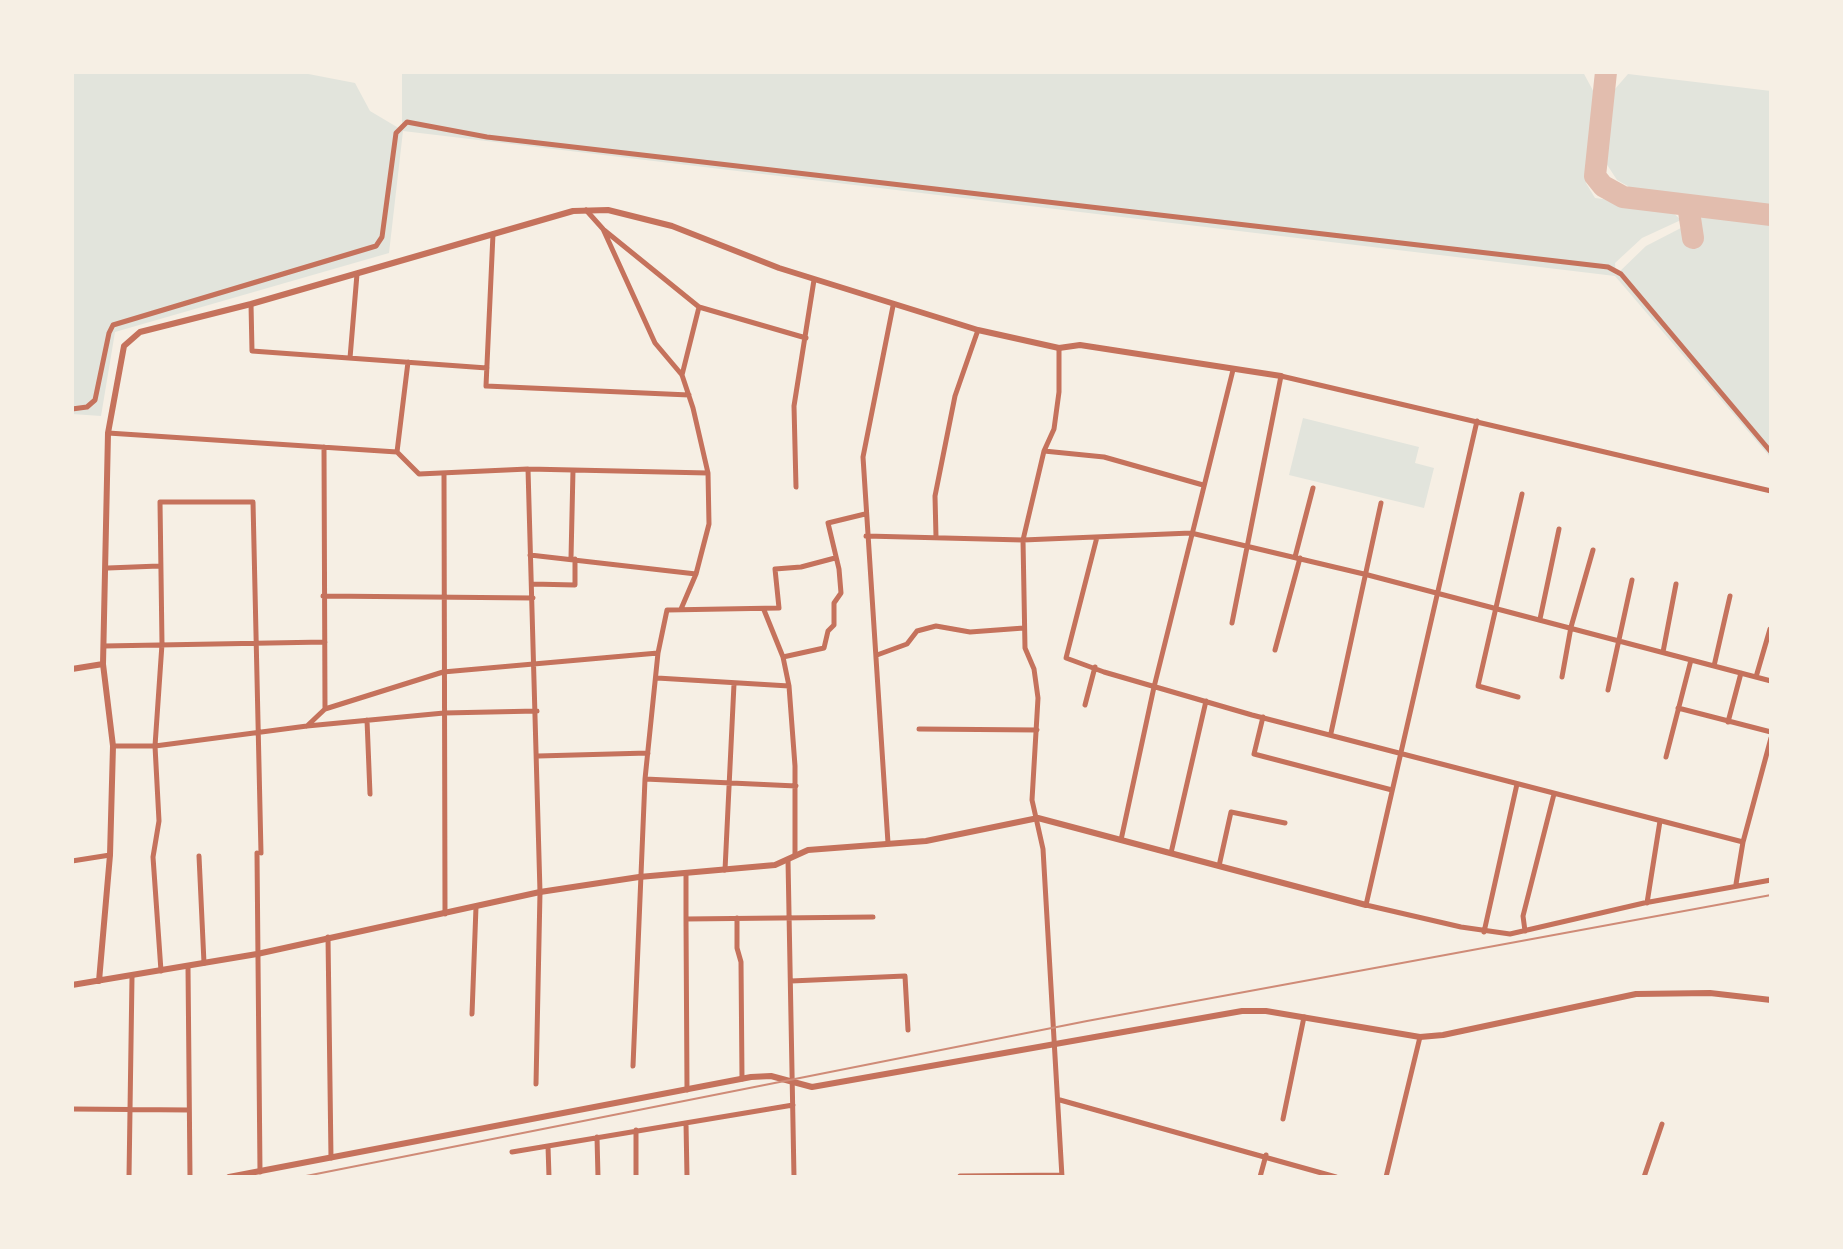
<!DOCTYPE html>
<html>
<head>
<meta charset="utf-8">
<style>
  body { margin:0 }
  #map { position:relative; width:1843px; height:1249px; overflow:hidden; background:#f6efe4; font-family:"Fira Sans Condensed",sans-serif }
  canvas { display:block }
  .frame { position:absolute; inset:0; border:74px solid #f6efe4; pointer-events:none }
</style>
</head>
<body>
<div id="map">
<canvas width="1843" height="1249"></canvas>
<div class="frame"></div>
</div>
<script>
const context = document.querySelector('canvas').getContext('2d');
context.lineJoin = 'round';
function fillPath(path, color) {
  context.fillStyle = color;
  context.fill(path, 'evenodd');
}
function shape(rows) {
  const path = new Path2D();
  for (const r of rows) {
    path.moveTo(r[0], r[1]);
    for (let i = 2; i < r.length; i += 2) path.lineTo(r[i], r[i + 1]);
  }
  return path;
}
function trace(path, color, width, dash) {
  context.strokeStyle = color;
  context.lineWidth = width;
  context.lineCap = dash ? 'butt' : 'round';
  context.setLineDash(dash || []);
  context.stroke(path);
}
const green = shape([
  [72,72,298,72,355,83,370,111,402,130,402,73,393,72,1583,72,1597,98,1586,183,1595,198,1667,207,1681,220,1642,238,1615,263,1616,275,1646,246,1710,213,1771,220,1771,458,1615,276,403,131,389,253,115,332,101,416,72,414],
  [1628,74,1771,91,1771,207,1640,193,1617,180,1602,157,1608,97],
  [1303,418,1419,447,1415,463,1434,468,1424,508,1289,475]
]);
const taxiway = shape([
  [1606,72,1595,176,1603,186,1623,197,1771,215],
  [1688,205,1693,238]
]);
const minor = shape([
  [586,210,603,229,655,343,682,375,693,408,708,473,709,524,696,574,681,609],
  [604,230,699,307,806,338],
  [493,234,486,386,689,395],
  [251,304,252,351,487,368],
  [1059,348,1059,392,1054,429,1044,451,1023,540,1025,648,1034,669,1038,698,1032,800,1043,849,1062,1177],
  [350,358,357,274],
  [682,375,699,307],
  [72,409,87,407,95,400,109,333,113,325,376,246,382,237,396,133,407,122,487,137,1608,267,1621,274,1771,452],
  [1477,421,1366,905,1461,927,1510,934,1644,903,1771,880],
  [108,433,397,452,419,474,528,469,708,473],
  [324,447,325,709],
  [1044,451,1104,457,1203,485],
  [397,452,408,362],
  [528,469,540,892,536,1084],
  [444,473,445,914],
  [796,487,794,406,814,280],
  [866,536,1023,540,1191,533,1368,575,1771,681],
  [936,537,935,496,955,396,978,330],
  [1097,537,1066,658,1104,672,1252,715,1743,842,1736,884],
  [530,555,696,574],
  [1295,557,1313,488],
  [571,558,573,470],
  [108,568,159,566],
  [532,584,575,585,575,559],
  [323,596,533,598],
  [764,610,783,657,789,686,795,766,795,855],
  [1540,619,1559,529],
  [1232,623,1281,376,1771,491],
  [104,646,325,642],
  [1275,650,1300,558],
  [1663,652,1676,584],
  [877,655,907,644,917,631,936,626,970,632,1024,628],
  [783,657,824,648,828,631,834,625,834,603,841,593,839,569,828,523,865,514],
  [1714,666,1730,596],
  [1562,677,1571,627,1593,550],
  [1756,677,1770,629],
  [657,678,789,686],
  [1608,690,1632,580],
  [1518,697,1478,686,1522,494],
  [1085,705,1095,667],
  [1678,708,1771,732],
  [1263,717,1254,754,1392,790],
  [367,720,370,794],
  [1728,722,1741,673],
  [307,726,325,709,443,672,658,653],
  [919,729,1037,730],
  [1331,733,1381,503],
  [113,746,155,746,307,726,444,713,537,711],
  [538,756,648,753],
  [1666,757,1691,660],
  [645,779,796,786],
  [1121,840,1154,687,1233,370],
  [1743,842,1771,738],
  [888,843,863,457,893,306],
  [257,853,260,1172],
  [1171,853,1206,701],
  [199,856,204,963],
  [788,860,794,1177],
  [72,861,110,855],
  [1219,866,1231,812,1285,823],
  [725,870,734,684],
  [686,875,686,919,873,917],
  [1647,903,1660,821],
  [737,918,737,948,741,962,742,1079],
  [686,919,687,1090],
  [1525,931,1523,916,1554,794],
  [1484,932,1517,784],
  [328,937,331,1158],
  [188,967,190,1177],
  [161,971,153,857,159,821,155,746,162,644,160,502,253,502,261,853],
  [791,981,905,976,908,1030],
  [472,1014,476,907],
  [633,1066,645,779,658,653,667,610,779,608,775,569,801,567,835,558],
  [1060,1100,1336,1177],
  [72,1109,189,1110],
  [1283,1119,1304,1017],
  [686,1123,687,1177],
  [636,1130,636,1177],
  [597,1137,598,1177],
  [548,1146,549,1177],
  [512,1152,793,1105],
  [960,1176,1062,1175],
  [129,1177,132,977],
  [1260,1177,1266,1155],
  [1386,1177,1420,1037],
  [1644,1177,1662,1124]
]);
const tertiary = shape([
  [72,669,103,664],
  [99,981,110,855,113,746,103,664,108,433,124,346,140,332,251,304,573,211,608,210,672,226,779,268,978,330,1059,348,1080,345,1281,376],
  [72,985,257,954,540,892,639,877,775,865,808,850,926,841,1038,818,1366,905],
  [229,1177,751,1077,771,1076,812,1087,1242,1011,1266,1011,1420,1037,1443,1035,1636,994,1710,993,1771,1000]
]);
const rail = shape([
  [301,1177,1087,1021,1771,895]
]);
fillPath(green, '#e2e4dc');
trace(taxiway, '#e2bdae', 22);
trace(minor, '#c5725c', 5);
trace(tertiary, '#c5725c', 6);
trace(rail, '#cf8b77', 2);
</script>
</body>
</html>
